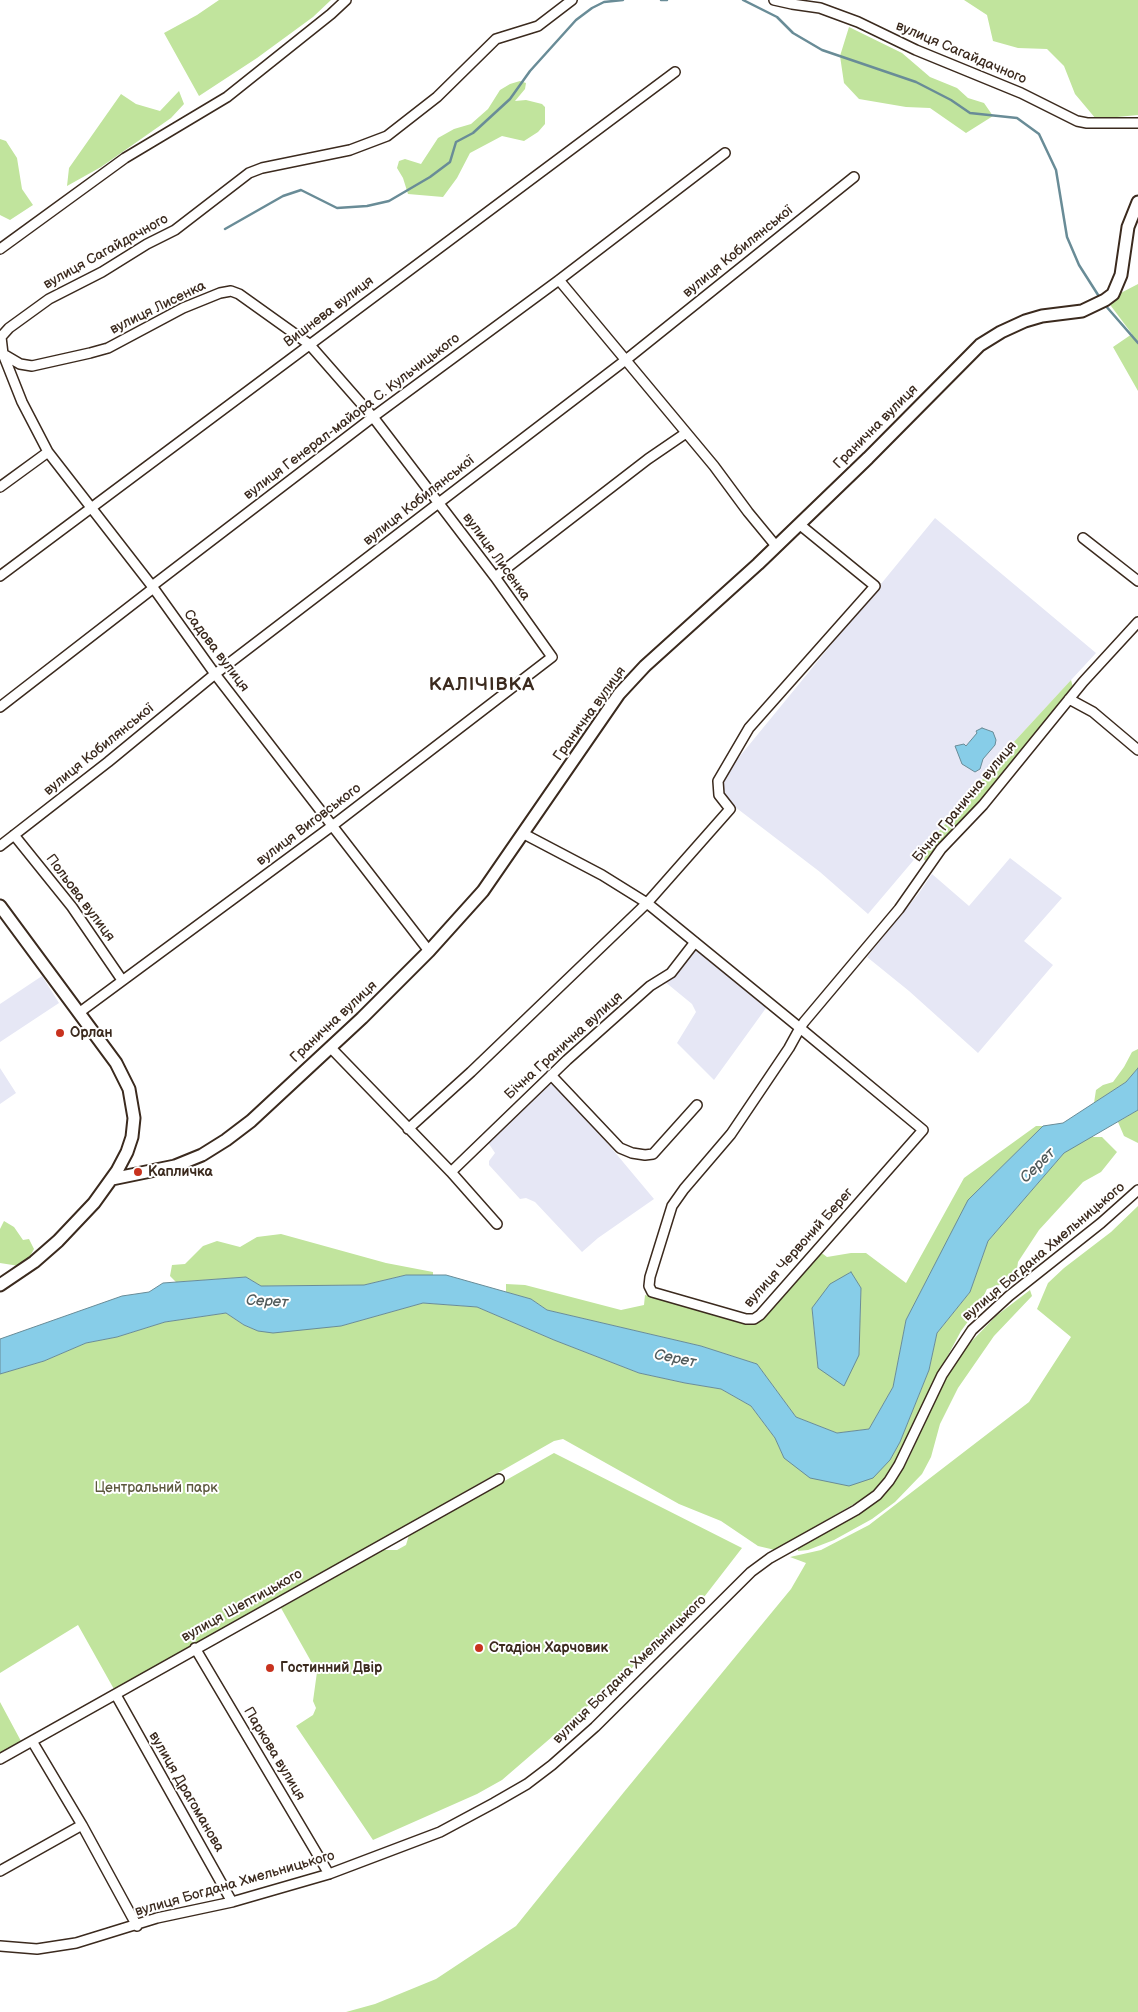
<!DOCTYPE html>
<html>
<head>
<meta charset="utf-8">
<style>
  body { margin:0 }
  canvas { display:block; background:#fff }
</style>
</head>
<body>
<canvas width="1138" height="2012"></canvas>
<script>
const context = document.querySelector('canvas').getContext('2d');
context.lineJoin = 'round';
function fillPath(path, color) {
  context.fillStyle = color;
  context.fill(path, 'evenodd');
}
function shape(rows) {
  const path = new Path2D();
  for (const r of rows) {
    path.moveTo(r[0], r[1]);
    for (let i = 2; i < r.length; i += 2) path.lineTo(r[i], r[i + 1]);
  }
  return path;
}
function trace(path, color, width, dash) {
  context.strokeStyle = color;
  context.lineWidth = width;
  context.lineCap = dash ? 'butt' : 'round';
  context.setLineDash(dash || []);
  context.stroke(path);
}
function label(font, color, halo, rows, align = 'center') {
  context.font = font + ' "Balsamiq Sans",sans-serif';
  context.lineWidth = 4;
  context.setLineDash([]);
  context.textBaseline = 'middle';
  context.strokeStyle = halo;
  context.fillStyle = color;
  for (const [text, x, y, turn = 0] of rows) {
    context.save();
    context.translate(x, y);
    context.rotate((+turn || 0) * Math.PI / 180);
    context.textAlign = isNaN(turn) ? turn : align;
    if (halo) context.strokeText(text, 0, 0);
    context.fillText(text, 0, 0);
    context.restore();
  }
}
const built = shape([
  [935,518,1096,653,1012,744,868,914,820,872,726,800,722,792,722,778],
  [1010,858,1062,898,1024,941,1053,965,978,1053,909,991,867,957,919,893,932,874,969,906],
  [695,948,766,1008,714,1080,677,1043,696,1012,692,1004,664,981],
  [42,976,59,1003,0,1042,0,1004],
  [0,1068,16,1093,0,1104],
  [548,1084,554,1085,577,1107,654,1199,598,1238,582,1252,535,1202,526,1198,520,1199,489,1165,489,1161,495,1153,487,1141]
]);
const green = shape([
  [219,0,331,0,313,17,257,58,199,96,164,33,197,15],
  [964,0,1138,0,1138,115,1096,119,1075,94,1064,66,1047,49,1018,48,993,41,987,15],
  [849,27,902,53,930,77,957,88,968,98,984,103,993,116,966,133,930,108,906,107,859,99,844,83,840,56],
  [520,81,526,83,525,89,515,101,526,100,542,104,545,107,545,124,538,132,524,141,502,136,470,153,457,178,443,197,408,194,403,178,397,168,399,161,405,159,421,164,438,138,454,129,471,124,488,109,500,90,510,84],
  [179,91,184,104,171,118,101,167,67,186,69,168,121,94,136,104,160,111],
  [0,139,6,141,17,158,22,189,33,205,10,220,0,215],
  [1138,284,1138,391,1113,347,1132,334,1108,302,1115,296],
  [1071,680,1073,687,1072,693,928,863,919,855,1012,744],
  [1138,1049,1138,1068,1126,1082,1094,1103,1096,1090,1103,1085,1113,1082,1124,1067,1132,1052],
  [1138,1110,1138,1143,1124,1136,1118,1122],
  [1036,1126,1043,1126,968,1201,906,1320,893,1387,869,1429,837,1433,796,1417,757,1364,701,1346,547,1310,531,1299,506,1292,506,1284,525,1285,621,1310,644,1305,645,1295,757,1323,819,1251,827,1257,851,1253,866,1253,906,1283,964,1178],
  [850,1272,861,1288,859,1355,818,1368,812,1308],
  [1090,1137,1102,1137,1117,1152,1101,1172,1083,1182,1039,1230,1018,1262,1017,1269,1003,1284,987,1289,978,1308,961,1331,937,1376,912,1426,904,1450,889,1474,871,1494,775,1550,758,1546,721,1521,679,1504,563,1439,554,1441,115,1691,78,1625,0,1673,0,1374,44,1361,86,1343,117,1337,165,1322,226,1313,244,1325,258,1331,341,1326,423,1303,477,1307,554,1340,639,1373,685,1383,721,1389,751,1406,775,1438,784,1458,890,1460,900,1442,929,1370,937,1333,970,1292,988,1241,1064,1153],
  [1138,1206,1138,2012,346,2012,375,2004,436,1979,516,1926,624,1792,791,1589,806,1563,790,1557,821,1550,869,1525,1029,1402,1071,1337,1037,1309,1048,1283,1064,1268,1111,1232],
  [4,1221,14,1227,23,1240,29,1239,34,1249,28,1260,19,1266,0,1263,0,1229],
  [281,1234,386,1263,433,1272,433,1275,406,1275,364,1285,261,1286,246,1277,176,1282,170,1276,172,1265,185,1264,203,1246,217,1241,240,1247,257,1237],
  [1030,1290,1032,1296,994,1336,958,1388,940,1424,931,1457,922,1474,895,1502,872,1519,834,1540,808,1550,798,1551,798,1548,806,1543,875,1503,891,1486,908,1460,941,1386,958,1358,969,1344,996,1316],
  [554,1453,742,1548,684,1623,502,1780,477,1794,373,1840,296,1726,313,1715,316,1708,313,1701,317,1672,281,1608,383,1550,397,1550,406,1545,409,1535],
  [0,1702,22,1743,0,1755]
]);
const water = shape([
  [982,728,993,732,996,740,995,745,983,759,980,769,975,772,962,764,955,746,964,744,966,746,977,733,976,731,982,728],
  [1138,1068,1138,1110,1064,1153,988,1241,970,1292,937,1333,929,1370,900,1442,890,1460,873,1478,849,1486,810,1478,784,1458,775,1438,751,1406,721,1389,685,1383,639,1373,554,1340,477,1307,423,1303,341,1326,273,1333,258,1331,244,1325,226,1313,165,1322,117,1337,86,1343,44,1361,0,1374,0,1339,122,1296,149,1292,163,1283,246,1277,261,1286,364,1285,406,1275,446,1275,531,1299,547,1310,701,1346,757,1364,796,1417,837,1433,869,1429,893,1387,906,1320,968,1200,1043,1126,1063,1123,1126,1082,1138,1068],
  [851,1272,861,1288,859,1355,844,1386,818,1368,812,1308,830,1284,851,1272]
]);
const stream = shape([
  [661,0,667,0],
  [743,0,777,17,793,33,822,50,916,82,951,100,970,113,1017,118,1039,134,1056,170,1067,237,1079,265,1100,298],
  [225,229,283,196,301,190,337,208,367,206,389,201,430,177,450,162,456,142,473,133,510,99,530,71,576,20,592,8,604,2,623,0],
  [1105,305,1138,343]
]);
const street = shape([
  [774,0,792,4,820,8,858,22,916,50,1021,93,1077,121,1087,123,1138,123],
  [0,249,125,158,227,97,331,14,346,0],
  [559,280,714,466,748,512,776,546],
  [3,354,20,364,32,366,90,353,108,348,183,308,220,293,231,291,239,294,309,344,373,417,495,577,552,657,332,826,80,1012],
  [0,487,48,452],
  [1083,538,1138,581],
  [0,576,675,72],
  [495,577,648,459,686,433],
  [1069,699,1093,712,1138,750],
  [0,707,151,590,152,586,373,417,559,280,725,153],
  [524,834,602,875,647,903,800,1028,923,1130,760,1315,754,1319,746,1319,652,1292,649,1286,650,1277,672,1206,684,1189,731,1134,789,1048,800,1028,804,1022,899,909,941,849,983,805,1083,682,1138,622],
  [14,835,72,907,122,980],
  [0,846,108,762,215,674,627,359,854,177],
  [429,951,215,674,152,586,48,452,22,402,3,354,1,337,9,328,49,299,102,272,147,244,175,230,249,173,262,168,350,150,387,136,437,97,496,39,538,26,572,0],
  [330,1047,451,1172,497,1224],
  [551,1075,620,1148,632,1153,645,1155,653,1154,697,1105],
  [408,1129,471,1072,647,903,730,809,719,795,718,781,749,728,875,586,799,524],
  [451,1172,567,1060,650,986,671,973,695,942],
  [195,1648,329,1874],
  [116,1695,232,1902],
  [32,1741,82,1825,137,1926],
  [0,1759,499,1479],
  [0,1871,82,1825],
  [0,1946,37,1949,76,1943,157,1918,232,1902,329,1874,440,1832,494,1803,527,1784,552,1765,595,1727,751,1572,770,1558,856,1510,877,1495,889,1481,899,1465,942,1375,972,1330,1009,1296,1101,1223,1138,1190]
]);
const secondary = shape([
  [0,906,116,1063,129,1089,134,1118,132,1137,127,1152,117,1171,94,1203,58,1241,34,1262,0,1285],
  [112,1179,175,1166,202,1155,226,1140,251,1121,362,1018,429,951,483,891,619,694,645,666,758,564,868,458,980,345,1001,332,1025,321,1042,316,1082,311,1105,300,1113,294,1121,275,1128,227,1138,202]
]);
const markers = [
  [60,1033,5,"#c8321e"],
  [138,1172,5,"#c8321e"],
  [479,1648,5,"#c8321e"],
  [270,1668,5,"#c8321e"]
];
const streetNames = [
  ["вулиця Сагайдачного",961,53,23],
  ["вулиця Сагайдачного",106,252,-29],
  ["вулиця Кобилянської",738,252,-39],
  ["вулиця Лисенка",158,308,-26],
  ["Вишнева вулиця",329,312,-37],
  ["вулиця Генерал-майора С. Кульчицького",352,417,-37],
  ["Гранична вулиця",876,427,-45],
  ["вулиця Кобилянської",419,501,-38],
  ["вулиця Лисенка",496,557,54],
  ["Садова вулиця",216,651,53],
  ["Гранична вулиця",590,714,-54],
  ["вулиця Кобилянської",99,750,-39],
  ["Бічна Гранична вулиця",965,802,-50],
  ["вулиця Виговського",309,825,-37],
  ["Польова вулиця",80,898,53],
  ["Гранична вулиця",334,1022,-43],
  ["Бічна Гранична вулиця",564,1046,-42],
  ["вулиця Червоний Берег",799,1248,-48],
  ["вулиця Богдана Хмельницького",1044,1252,-40],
  ["вулиця Шептицького",242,1606,-29],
  ["вулиця Богдана Хмельницького",630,1670,-44],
  ["Паркова вулиця",274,1754,59],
  ["вулиця Драгоманова",186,1792,60],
  ["вулиця Богдана Хмельницького",235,1884,-16]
];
const poiNames = [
  ["Орлан",70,1033],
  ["Капличка",148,1172],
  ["Стадіон Харчовик",489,1648],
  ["Гостинний Двір",280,1668]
];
const parkNames = [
  ["Центральний парк",156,1488]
];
const waterNames = [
  ["Серет",1038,1166,-45],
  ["Серет",267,1302,3],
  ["Серет",675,1359,11]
];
const districtNames = [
  ["КАЛІЧІВКА",482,685]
];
fillPath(built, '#e6e7f5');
fillPath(green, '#c1e49d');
fillPath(water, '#87cde8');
trace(water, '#698c97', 1);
trace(stream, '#698c97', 2.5);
trace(street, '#3b2a1e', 12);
trace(secondary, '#3b2a1e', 15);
trace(street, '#fff', 9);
trace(secondary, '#fff', 11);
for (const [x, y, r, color] of markers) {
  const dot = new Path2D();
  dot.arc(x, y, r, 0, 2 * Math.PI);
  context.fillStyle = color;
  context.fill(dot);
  trace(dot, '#fff', 2);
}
label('14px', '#3b2a1e', '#fff', streetNames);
label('bold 14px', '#3b2a1e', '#fff', poiNames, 'left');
label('14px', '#5c583e', '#fff', parkNames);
label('italic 15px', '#525b5b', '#fff', waterNames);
context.letterSpacing = '1px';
label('bold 19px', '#3b2a1e', '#fff', districtNames);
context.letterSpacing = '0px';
</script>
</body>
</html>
